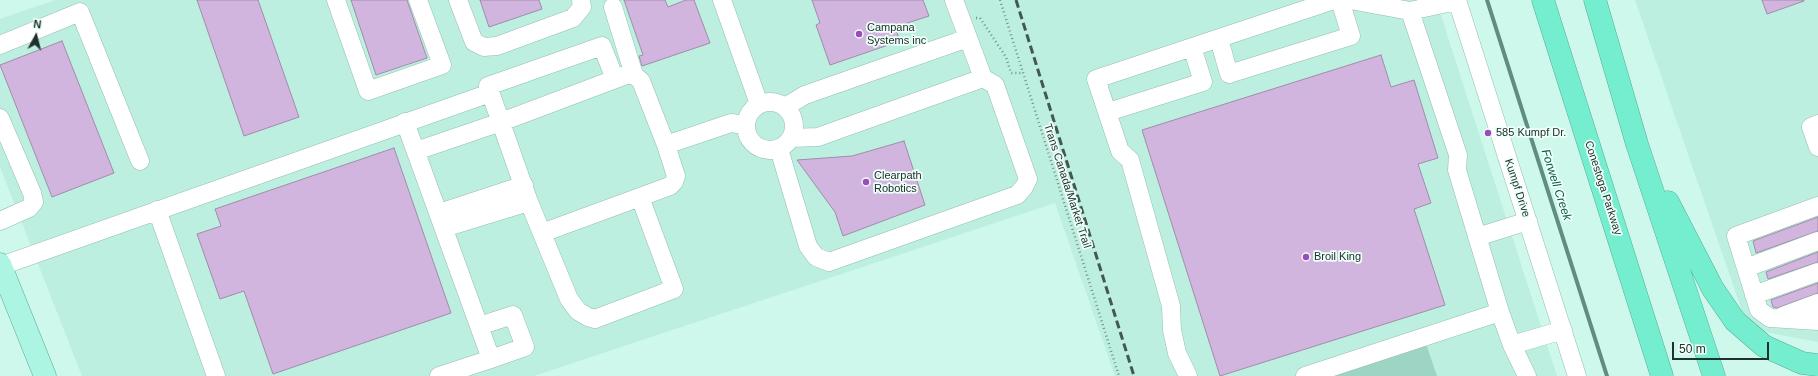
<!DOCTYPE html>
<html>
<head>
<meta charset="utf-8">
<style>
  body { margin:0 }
  #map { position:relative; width:1818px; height:376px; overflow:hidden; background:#cef8eb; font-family:Arial,sans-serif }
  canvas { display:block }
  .north { position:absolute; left:16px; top:16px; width:40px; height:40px; -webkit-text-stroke:3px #effffa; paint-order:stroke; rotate:7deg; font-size:11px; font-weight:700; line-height:16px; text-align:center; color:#20302c }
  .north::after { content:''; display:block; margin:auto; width:14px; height:18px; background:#20302c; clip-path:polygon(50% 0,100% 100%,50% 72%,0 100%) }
  .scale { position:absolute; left:1672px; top:342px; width:97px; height:18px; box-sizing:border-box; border:2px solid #20302c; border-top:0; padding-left:5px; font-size:12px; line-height:14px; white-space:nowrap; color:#20302c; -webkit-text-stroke:3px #effffa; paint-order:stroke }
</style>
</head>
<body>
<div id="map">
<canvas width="1818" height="376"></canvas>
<div class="north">N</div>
<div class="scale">50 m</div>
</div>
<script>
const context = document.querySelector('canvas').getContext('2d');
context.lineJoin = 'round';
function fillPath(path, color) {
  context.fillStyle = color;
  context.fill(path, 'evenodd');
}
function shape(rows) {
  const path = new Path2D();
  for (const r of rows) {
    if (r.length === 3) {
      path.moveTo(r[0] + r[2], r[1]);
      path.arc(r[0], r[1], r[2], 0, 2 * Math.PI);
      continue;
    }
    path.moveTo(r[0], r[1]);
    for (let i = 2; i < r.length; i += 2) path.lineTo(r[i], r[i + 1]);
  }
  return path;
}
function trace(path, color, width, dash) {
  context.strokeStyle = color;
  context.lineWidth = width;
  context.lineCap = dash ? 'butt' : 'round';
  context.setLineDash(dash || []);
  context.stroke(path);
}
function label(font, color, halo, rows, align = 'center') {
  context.font = font + ' Arial,sans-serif';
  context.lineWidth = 3.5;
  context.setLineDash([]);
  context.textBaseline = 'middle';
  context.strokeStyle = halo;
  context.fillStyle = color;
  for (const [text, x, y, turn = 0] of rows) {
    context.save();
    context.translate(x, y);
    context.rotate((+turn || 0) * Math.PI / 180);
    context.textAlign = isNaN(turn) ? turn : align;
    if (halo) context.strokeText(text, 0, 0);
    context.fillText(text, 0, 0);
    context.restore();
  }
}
const built = shape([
  [55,0,1436,0,1557,376,1115,376,1055,203,534,376,82,376,0,167,0,19],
  [1635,0,1818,0,1818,342,1764,332,1742,311]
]);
const green = shape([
  [1425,341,1437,376,1316,376]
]);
const stream = shape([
  [1487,0,1607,376]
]);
const building = shape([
  [197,0,258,0,299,117,244,136,197,0],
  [351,0,407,0,427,58,376,75,351,0],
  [480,0,539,0,542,9,489,27,480,0],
  [624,0,665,0,668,7,686,0,694,0,710,43,642,66,639,56,643,55,624,0],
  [812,0,923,0,929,16,895,27,900,41,830,65,816,25,820,23,812,0],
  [1762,0,1804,0,1804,1,1767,14,1762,0],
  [62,41,114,173,52,197,0,65,62,41],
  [1381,55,1391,87,1414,80,1438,158,1418,164,1431,203,1414,209,1445,305,1220,376,1142,130,1381,55],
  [904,141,925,205,843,236,835,212,797,160,852,156,904,141],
  [394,148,451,313,273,374,244,291,220,299,197,234,221,226,215,209,394,148],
  [1818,217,1818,231,1756,253,1753,241,1818,217],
  [1818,252,1818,262,1768,279,1766,272,1818,252],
  [1818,283,1818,293,1777,308,1773,307,1771,300,1818,283]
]);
const path = shape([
  [1000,0,1119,376],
  [976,18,980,18,1006,57,1011,73,1023,73]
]);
const minor = shape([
  [336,0,368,91,442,65,418,0],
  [458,0,474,42,484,47,497,46,573,18,582,7,581,0],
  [722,0,759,104],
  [1350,0,1410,11,1457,1],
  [1457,0,1577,376],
  [613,7,634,75],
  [1219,39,1229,74,1351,36,1340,0],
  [0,45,80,12,140,161],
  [770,126,24],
  [785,107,805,95,968,38],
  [1108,112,1203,82,1192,47],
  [0,118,32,193,34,202,29,208,0,221],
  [405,122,491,359,439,376],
  [1818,124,1811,127,1818,147],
  [791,138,818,137,983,78],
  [779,149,808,246,816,257,829,262,1017,195,1024,187,1028,179,995,85,983,78,954,0],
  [416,151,501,122,626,75,634,75,641,81,666,145,731,123,745,125],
  [640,197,670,186,674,182,676,176,666,145],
  [1818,206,1736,236,1759,310,1770,318,1818,321],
  [157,210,216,376],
  [439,213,524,185],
  [444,228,529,202],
  [542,233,640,197,674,289,595,319,588,317,578,311,569,299,529,202,488,86,602,46,615,79],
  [1477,237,1528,221],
  [1,266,490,93],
  [1746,268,1818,241],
  [1754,295,1818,272],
  [1500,312,1512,345,1563,330],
  [1783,316,1818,303],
  [479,326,513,315,525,347,491,359],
  [1512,345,1527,376],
  [1188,376,1177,353,1172,330,1171,306,1130,160,1120,151,1096,79,1334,0],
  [1305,376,1500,312,1457,170,1458,155,1410,11]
]);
const major = shape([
  [0,264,45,376]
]);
const highway = shape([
  [1543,0,1662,376],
  [1595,0,1637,144,1714,376],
  [1668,202,1713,289,1735,321,1764,346,1802,363,1818,365]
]);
const rail = shape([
  [1016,0,1134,376]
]);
const markers = [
  [859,34,4,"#9c4bbb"],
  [1488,133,4,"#9c4bbb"],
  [866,182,4,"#9c4bbb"],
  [1306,257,4,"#9c4bbb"]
];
const poiNames = [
  ["Campana",867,28],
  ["Systems inc",867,41],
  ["585 Kumpf Dr.",1496,133],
  ["Clearpath",874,176],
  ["Robotics",874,189],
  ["Broil King",1314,257]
];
const streetNames = [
  ["Trans Canada/Market Trail",1067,186,72],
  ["Kumpf Drive",1517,188,72],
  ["Conestoga Parkway",1603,188,72]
];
const waterNames = [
  ["Forwell Creek",1556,185,72]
];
fillPath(built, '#bcefdf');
fillPath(green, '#9ed4c4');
trace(stream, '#608d81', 4);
fillPath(building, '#d2b5de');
trace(building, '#a08da9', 1);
trace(minor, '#95bdb1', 19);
trace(major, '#57ac96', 23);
trace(highway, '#57ac96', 23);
trace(path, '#749188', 2.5, [1, 3]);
trace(minor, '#fff', 18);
trace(major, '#acf5e2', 22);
trace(highway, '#75eecf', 22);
trace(rail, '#435852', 3, [8, 4]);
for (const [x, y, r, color] of markers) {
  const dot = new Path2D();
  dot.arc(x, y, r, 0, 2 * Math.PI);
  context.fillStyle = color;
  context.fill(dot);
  trace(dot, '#effffa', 1.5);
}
label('11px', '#20302c', '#effffa', poiNames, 'left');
label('11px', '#20302c', '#effffa', streetNames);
label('italic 12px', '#0c5b4b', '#effffa', waterNames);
</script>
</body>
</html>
